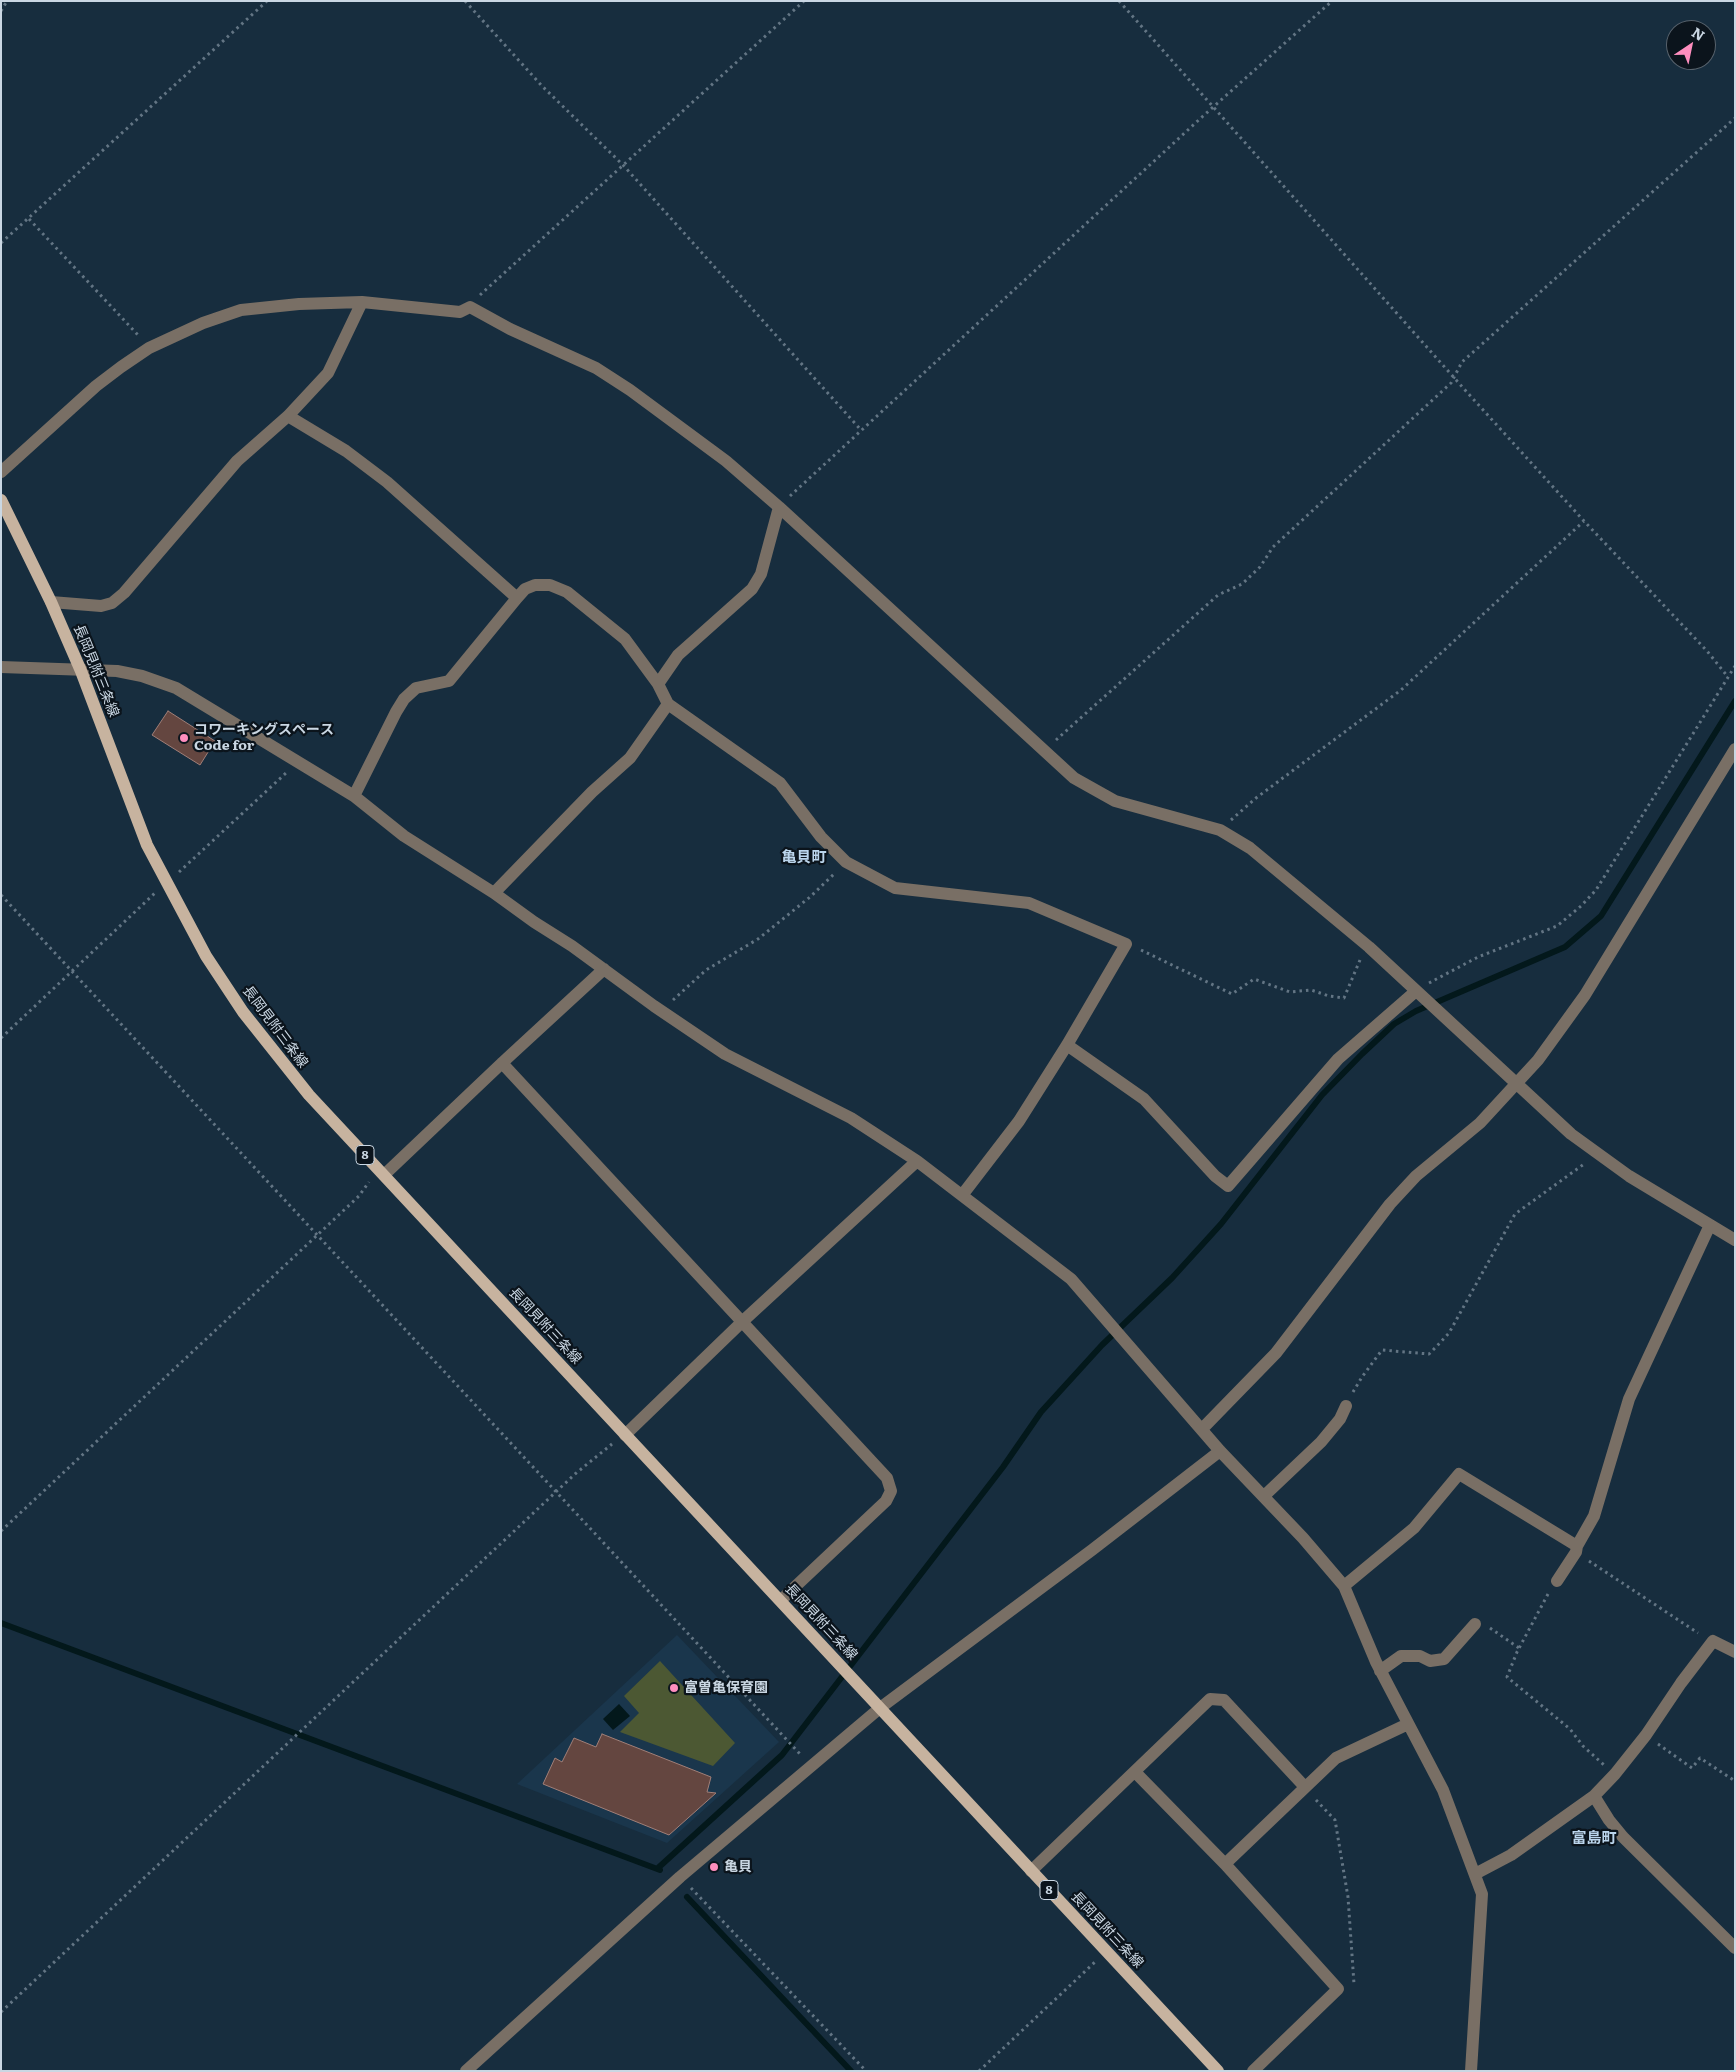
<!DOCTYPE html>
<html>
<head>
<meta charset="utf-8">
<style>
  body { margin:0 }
  #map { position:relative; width:1736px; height:2072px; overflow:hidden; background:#172d3e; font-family:Literata,serif }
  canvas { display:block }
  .frame { position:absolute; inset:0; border:2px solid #cad7e3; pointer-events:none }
  .north { position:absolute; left:1666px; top:20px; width:50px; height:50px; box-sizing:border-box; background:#0b141c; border:1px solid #57626c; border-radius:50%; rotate:34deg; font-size:14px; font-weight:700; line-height:20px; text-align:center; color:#cad7e3 }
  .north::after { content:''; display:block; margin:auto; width:18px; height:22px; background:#fe8ebe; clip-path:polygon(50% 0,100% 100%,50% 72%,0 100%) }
</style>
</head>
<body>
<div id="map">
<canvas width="1736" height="2072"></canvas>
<div class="frame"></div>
<div class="north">N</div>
</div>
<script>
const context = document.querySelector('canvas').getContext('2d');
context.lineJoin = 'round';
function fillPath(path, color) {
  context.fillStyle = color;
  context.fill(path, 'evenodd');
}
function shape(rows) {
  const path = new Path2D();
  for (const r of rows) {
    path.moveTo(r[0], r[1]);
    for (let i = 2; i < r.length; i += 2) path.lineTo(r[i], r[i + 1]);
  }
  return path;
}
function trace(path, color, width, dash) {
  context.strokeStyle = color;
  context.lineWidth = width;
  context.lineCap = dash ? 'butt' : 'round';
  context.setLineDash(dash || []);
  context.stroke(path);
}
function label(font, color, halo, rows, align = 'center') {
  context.font = font + ' Literata,"Noto Sans JP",serif';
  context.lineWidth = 4.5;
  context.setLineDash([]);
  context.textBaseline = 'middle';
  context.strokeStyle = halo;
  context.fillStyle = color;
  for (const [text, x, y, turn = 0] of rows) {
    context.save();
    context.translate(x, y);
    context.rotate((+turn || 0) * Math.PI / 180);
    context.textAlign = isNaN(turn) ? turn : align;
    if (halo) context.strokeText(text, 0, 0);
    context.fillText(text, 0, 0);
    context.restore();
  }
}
const built = shape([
  [677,1635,779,1742,667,1843,517,1784]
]);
const green = shape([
  [660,1661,735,1743,713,1766,620,1732,639,1713,624,1696]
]);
const water = shape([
  [619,1704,630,1716,613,1730,603,1719]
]);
const stream = shape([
  [1,1623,660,1870],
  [658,1868,782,1755,1003,1467,1041,1412,1102,1345,1172,1278,1221,1224,1322,1095,1362,1054,1394,1024,1416,1011,1565,947,1601,916,1735,701],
  [687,1897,851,2071]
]);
const building = shape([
  [168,711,215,741,200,765,152,735,168,711],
  [602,1734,711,1777,707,1792,716,1793,669,1835,543,1784,555,1758,562,1762,574,1738,596,1747,602,1734]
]);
const path = shape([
  [465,1,542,86,623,165,861,430],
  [1119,1,1465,390,1584,521,1707,651,1728,677],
  [1,11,7,1],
  [29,219,138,335],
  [1,243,267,1],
  [480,295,804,1],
  [790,496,1202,117,1332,1],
  [1056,740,1218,595,1242,584,1260,567,1273,547,1451,383,1462,362,1735,118],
  [1231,820,1256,798,1401,690,1584,521],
  [179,872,286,773],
  [1,895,800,1754],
  [1141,950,1232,994,1254,979,1290,992,1311,990,1329,996,1344,998,1360,960],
  [1429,983,1478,957,1557,926,1581,906,1596,890,1735,666],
  [673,1000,706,970,758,939,810,897,835,873],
  [1,1038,155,893],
  [1353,1392,1362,1377,1382,1350,1429,1354,1436,1347,1449,1333,1515,1214,1584,1164],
  [1,1531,359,1196,369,1182],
  [1589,1561,1698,1633],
  [1548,1594,1517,1652,1507,1677,1570,1729,1583,1746,1604,1765],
  [1490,1628,1519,1648],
  [1658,1744,1692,1768,1700,1758,1735,1781],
  [1316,1800,1335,1820,1348,1897,1354,1984],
  [691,1888,866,2071],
  [1,2012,575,1474,612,1444],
  [979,2071,1095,1962]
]);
const minor = shape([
  [288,416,346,451,387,482,517,598,525,589,535,585,550,585,567,592,625,639,658,684,668,704,780,783,821,837,846,862,895,888,1029,903,1126,944,1067,1045,1019,1121,963,1194],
  [1,472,96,386,121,367,149,348,203,323,241,310,299,304,362,302,460,312,470,307,510,329,596,368,630,390,726,461,779,507,1074,778,1115,801,1220,830,1250,848,1369,947,1571,1134,1629,1176,1735,1240],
  [51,602,101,606,112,603,124,593,237,461,288,416,328,373,362,302],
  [1,667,117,671,142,676,176,688,354,796,404,836,494,893,534,922,572,946,654,1006,725,1054,851,1118,917,1161,1071,1279,1220,1451,1303,1538,1344,1586,1376,1662,1443,1790,1482,1894,1471,2071],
  [658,684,678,655,752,589,761,574,779,507],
  [354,796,396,712,404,699,416,688,449,681,517,598],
  [494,893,592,792,630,758,668,704],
  [1067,1045,1144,1099,1215,1176,1228,1186,1338,1059,1416,991],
  [502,1063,887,1478,891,1491,886,1501,781,1600],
  [384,1175,502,1063,604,969],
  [1202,1429,1276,1353,1390,1204,1416,1176,1480,1123,1538,1060,1585,995,1735,749],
  [625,1435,743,1321,917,1161],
  [1264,1496,1321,1442,1340,1419,1346,1406],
  [1557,1581,1576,1552,1577,1546],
  [1344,1586,1414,1528,1459,1474,1577,1546,1594,1516,1629,1399,1710,1225],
  [1380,1671,1401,1656,1420,1656,1430,1661,1444,1659,1475,1624],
  [1135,1772,1225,1864,1338,1989,1253,2071],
  [1594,1796,1609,1820,1623,1837,1735,1948],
  [1225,1864,1336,1758,1408,1724],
  [1031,1871,1210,1699,1224,1700,1304,1786],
  [1475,1874,1511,1855,1594,1796,1615,1774,1646,1735,1681,1683,1713,1641,1735,1652],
  [466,2071,680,1877,880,1708,1092,1550,1220,1451]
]);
const major = shape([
  [1,500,51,602,81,671,147,845,206,956,243,1012,309,1095,1218,2071]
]);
const markers = [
  [184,738,5,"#fe8ebe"],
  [674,1688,5,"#fe8ebe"],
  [714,1867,5,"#fe8ebe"]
];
const shields = [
  [365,1155,18],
  [1049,1890,18]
];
const shieldNames = [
  ["8",365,1155],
  ["8",1049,1890]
];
const streetNames = [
  ["長岡見附三条線",96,671,68],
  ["長岡見附三条線",275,1027,53],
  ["長岡見附三条線",545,1326,47],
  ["長岡見附三条線",821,1622,47],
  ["長岡見附三条線",1107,1930,47]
];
const poiNames = [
  ["コワーキングスペース",194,730],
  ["Code for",194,746],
  ["富曽亀保育園",684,1688],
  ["亀貝",724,1867]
];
const neighbourhoodNames = [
  ["亀貝町",804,858],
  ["富島町",1594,1839]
];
fillPath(built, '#1a364c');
fillPath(green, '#4c5833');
fillPath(water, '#03181b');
trace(stream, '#03181b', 6);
fillPath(building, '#644640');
trace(building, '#a07f78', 1);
trace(path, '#637584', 3, [2.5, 4]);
trace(minor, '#796f65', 12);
trace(major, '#c7b39f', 12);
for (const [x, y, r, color] of markers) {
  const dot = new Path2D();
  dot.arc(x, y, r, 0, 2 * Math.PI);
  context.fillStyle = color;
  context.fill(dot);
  trace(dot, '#0b141c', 2);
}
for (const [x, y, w] of shields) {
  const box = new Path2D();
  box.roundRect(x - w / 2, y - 9.5, w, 19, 4);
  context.fillStyle = '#0b141c';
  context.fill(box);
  trace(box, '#cad7e3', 1);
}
label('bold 12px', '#cad7e3', null, shieldNames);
label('14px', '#cad7e3', '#0b141c', streetNames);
label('bold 14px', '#cad7e3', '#0b141c', poiNames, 'left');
label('bold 15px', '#bbd5ec', '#0b141c', neighbourhoodNames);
</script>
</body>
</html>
